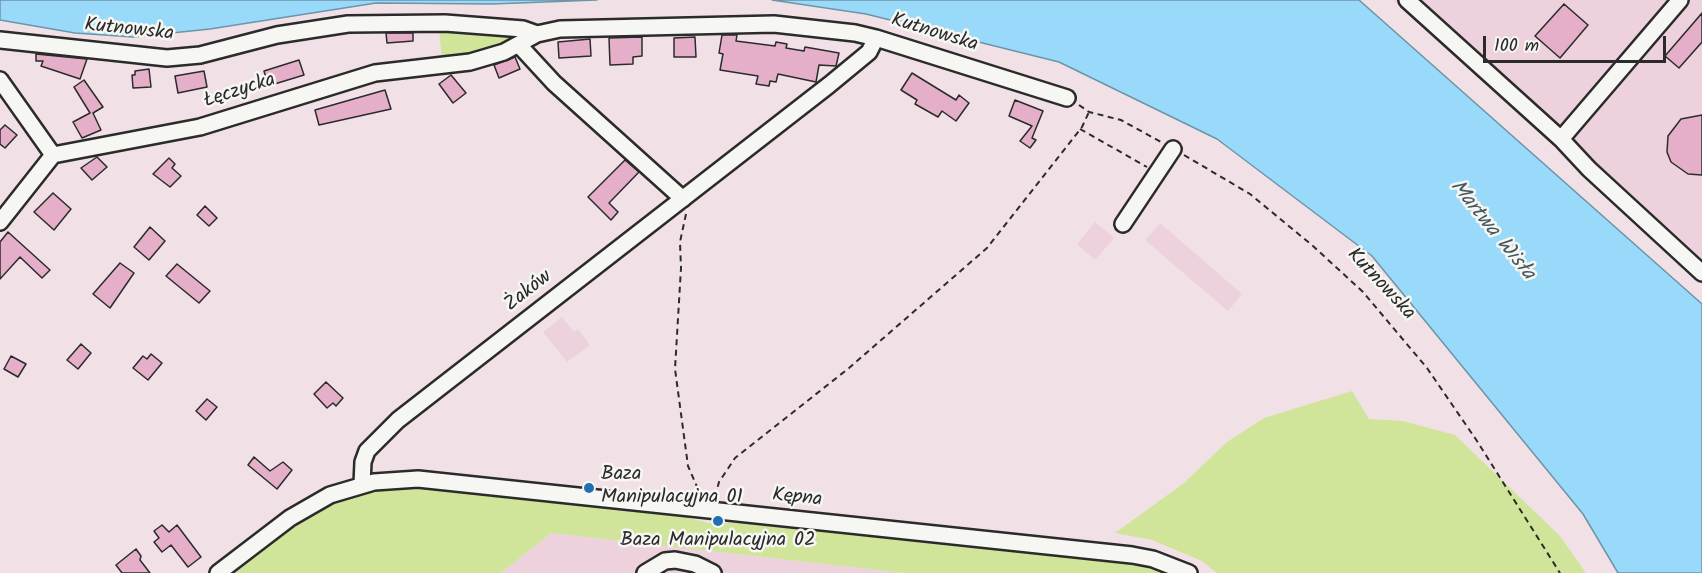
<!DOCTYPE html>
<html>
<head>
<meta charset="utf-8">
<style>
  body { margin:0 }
  #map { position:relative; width:1702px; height:573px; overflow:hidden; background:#f1e1e6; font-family:Kalam,sans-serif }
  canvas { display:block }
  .scale { position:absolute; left:1483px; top:36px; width:183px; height:27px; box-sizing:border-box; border:3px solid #2b2b2b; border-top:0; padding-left:8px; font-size:18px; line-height:21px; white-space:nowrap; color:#2b2b2b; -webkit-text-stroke:4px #f6f6f2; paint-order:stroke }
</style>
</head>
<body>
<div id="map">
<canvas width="1702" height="573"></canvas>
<div class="scale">100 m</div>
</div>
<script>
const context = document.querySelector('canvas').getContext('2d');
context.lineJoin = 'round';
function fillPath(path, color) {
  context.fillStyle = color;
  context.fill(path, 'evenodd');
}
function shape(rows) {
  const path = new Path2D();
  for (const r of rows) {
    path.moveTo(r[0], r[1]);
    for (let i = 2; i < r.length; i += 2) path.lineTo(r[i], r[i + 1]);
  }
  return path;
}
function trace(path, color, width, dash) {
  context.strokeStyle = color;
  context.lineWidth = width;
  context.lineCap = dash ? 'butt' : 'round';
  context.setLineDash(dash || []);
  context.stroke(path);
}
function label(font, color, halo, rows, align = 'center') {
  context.font = font + ' Kalam,sans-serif';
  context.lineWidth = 5;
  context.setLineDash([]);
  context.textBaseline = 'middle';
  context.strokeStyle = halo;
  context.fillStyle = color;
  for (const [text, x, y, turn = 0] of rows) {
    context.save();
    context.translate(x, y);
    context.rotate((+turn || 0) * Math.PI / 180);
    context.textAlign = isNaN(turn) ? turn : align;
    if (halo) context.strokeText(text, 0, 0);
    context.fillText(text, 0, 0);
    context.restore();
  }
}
const built = shape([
  [1393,0,1702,0,1702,281,1461,55,1448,48],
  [1095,222,1114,238,1095,260,1077,244],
  [1160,223,1242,294,1228,311,1145,240],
  [562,317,574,332,578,329,590,345,567,362,543,332],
  [551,533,904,573,501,573]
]);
const green = shape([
  [439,29,524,35,493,50,442,60],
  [1352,391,1369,419,1403,421,1455,435,1560,536,1586,573,1217,573,1202,561,1152,540,1115,533,1184,483,1227,442,1264,418],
  [403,486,672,514,709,523,752,523,1115,560,1154,566,1173,573,904,573,551,533,501,573,228,573,282,531,331,502,367,490]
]);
const water = shape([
  [0,0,597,0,492,4,376,3,210,29,133,37,75,33,0,20,0,0],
  [772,0,1359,0,1702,304,1702,573,1618,573,1583,514,1372,256,1217,139,1059,62,866,14,772,0]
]);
const building = shape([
  [1564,4,1588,25,1560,58,1535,36,1564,4],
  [1702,13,1702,42,1679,68,1665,56,1702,13],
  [386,33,413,33,413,41,387,43,386,33],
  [722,35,737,35,736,41,775,46,776,42,787,44,786,48,804,51,805,47,839,53,836,66,819,65,816,82,778,74,776,82,770,81,769,86,756,84,758,76,720,70,723,54,719,53,722,35],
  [642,37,642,56,633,57,633,64,610,65,609,38,642,37],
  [695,37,696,57,674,57,674,38,695,37],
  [590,39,591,56,559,58,558,42,590,39],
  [36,54,87,59,80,79,41,66,43,61,36,61,36,54],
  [515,57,520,69,499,78,494,65,515,57],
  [299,60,304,75,268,86,264,71,299,60],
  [149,69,151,87,133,88,132,75,135,75,135,71,149,69],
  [204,71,207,87,178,93,175,76,204,71],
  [912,73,956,100,959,95,969,103,956,121,942,111,938,117,915,104,917,100,901,90,912,73],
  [451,75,466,93,453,103,439,84,451,75],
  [84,80,103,107,93,113,101,130,82,138,73,122,90,113,74,87,84,80],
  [385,90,391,109,319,125,315,110,385,90],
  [1015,100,1043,111,1032,138,1036,140,1030,148,1020,141,1032,126,1009,116,1015,100],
  [1702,115,1702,175,1688,174,1671,162,1667,152,1668,136,1681,119,1702,115],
  [5,125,17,135,5,148,0,144,0,130,5,125],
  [97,157,107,167,92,180,81,168,97,157],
  [169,158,175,164,172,168,181,176,170,187,153,174,169,158],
  [625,160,639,172,609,203,618,212,611,220,588,197,625,160],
  [53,193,71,209,54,230,34,212,53,193],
  [205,206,217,218,209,226,197,215,205,206],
  [150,227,165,241,149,260,134,247,150,227],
  [8,232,50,270,42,278,20,257,0,279,0,242,8,232],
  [120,263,134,273,110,308,93,294,120,263],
  [177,264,210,291,199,303,166,276,177,264],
  [81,344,91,353,78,369,67,360,81,344],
  [151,354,162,363,148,380,133,368,143,356,147,359,151,354],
  [11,356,26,364,18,377,4,369,11,356],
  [326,382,343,398,336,406,333,403,327,408,314,394,326,382],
  [207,399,217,407,206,420,196,411,207,399],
  [254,457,270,471,283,462,292,470,277,489,248,465,254,457],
  [162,525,169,532,177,525,201,557,188,567,171,545,162,552,154,542,159,538,154,531,162,525],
  [136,549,141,556,140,560,150,573,122,573,116,565,136,549]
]);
const path = shape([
  [1079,105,1089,112,1121,120,1161,142],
  [1080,129,1147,167],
  [1184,155,1250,194,1313,246,1363,292,1427,368,1477,441,1560,573],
  [686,214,680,242,681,268,675,369,688,466,698,489,705,495],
  [715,497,719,482,735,458,849,368,987,248,1082,127,1089,112]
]);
const minor = shape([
  [1407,0,1561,139,1589,169,1702,273],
  [0,40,167,58,200,55,277,35,348,24,445,23,523,29,537,34,560,29,774,24,855,33,876,38,1067,98],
  [519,45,554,83,683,199],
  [0,80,53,155],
  [1561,139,1680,0],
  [0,222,53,155,200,127,375,73,470,62,504,52,537,34],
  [1123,224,1173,149],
  [362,484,363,462,367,451,398,420,829,85,869,52,876,38],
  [218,573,290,518,330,495,374,482,418,479,1132,555,1153,559,1189,573],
  [645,573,665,561,675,560,695,564,713,573]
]);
const markers = [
  [589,488,6,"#1f6fb2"],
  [718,521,6,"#1f6fb2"]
];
const streetNames = [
  ["Kutnowska",129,31,6],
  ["Kutnowska",934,34,17],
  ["Łęczycka",240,92,-18],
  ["Kutnowska",1380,285,47],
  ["Żaków",529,292,-38],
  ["Kępna",797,499,6]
];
const poiNames = [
  ["Baza",601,476],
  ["Manipulacyjna 01",601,499],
  ["Baza Manipulacyjna 02",718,542,"center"]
];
const waterNames = [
  ["Martwa Wisła",1491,231,51]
];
fillPath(built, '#edd2dd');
fillPath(green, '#d0e59a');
fillPath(water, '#99dafa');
trace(water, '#6d94a7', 1.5);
fillPath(building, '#e5afc9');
trace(building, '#2b2b2b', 1.5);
trace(minor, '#2b2b2b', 20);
trace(path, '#2b2b2b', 2, [6, 4.5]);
trace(minor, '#f6f6f2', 15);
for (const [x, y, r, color] of markers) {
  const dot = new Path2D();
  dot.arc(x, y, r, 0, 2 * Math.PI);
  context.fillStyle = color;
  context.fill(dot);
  trace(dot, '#f6f6f2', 2);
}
label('20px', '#2b2b2b', '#f6f6f2', streetNames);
label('20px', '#2b2b2b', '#f6f6f2', poiNames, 'left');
label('italic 21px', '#46575f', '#f6f6f2', waterNames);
</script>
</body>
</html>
